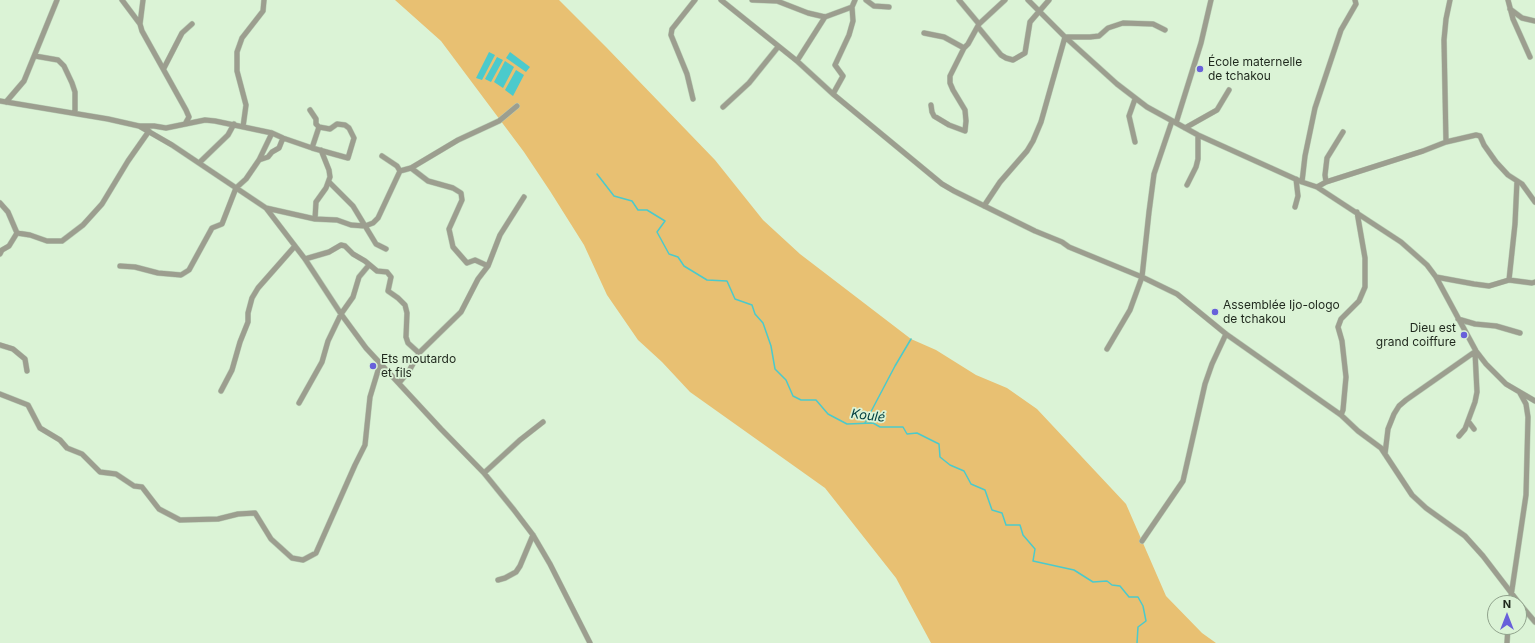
<!DOCTYPE html>
<html>
<head>
<meta charset="utf-8">
<style>
  body { margin:0 }
  #map { position:relative; width:1535px; height:643px; overflow:hidden; background:#dbf3d6; font-family:Inter,sans-serif }
  canvas { display:block }
  .north { position:absolute; left:1487px; top:595px; width:40px; height:40px; box-sizing:border-box; background:#dbf3d6; border:1px solid #90a28c; border-radius:50%; rotate:0deg; font-size:11px; font-weight:700; line-height:16px; text-align:center; color:#1f281d }
  .north::after { content:''; display:block; margin:auto; width:14px; height:18px; background:#6860da; clip-path:polygon(50% 0,100% 100%,50% 72%,0 100%) }
</style>
</head>
<body>
<div id="map">
<canvas width="1535" height="643"></canvas>
<div class="north">N</div>
</div>
<script>
const context = document.querySelector('canvas').getContext('2d');
context.lineJoin = 'round';
function fillPath(path, color) {
  context.fillStyle = color;
  context.fill(path, 'evenodd');
}
function shape(rows) {
  const path = new Path2D();
  for (const r of rows) {
    path.moveTo(r[0], r[1]);
    for (let i = 2; i < r.length; i += 2) path.lineTo(r[i], r[i + 1]);
  }
  return path;
}
function trace(path, color, width, dash) {
  context.strokeStyle = color;
  context.lineWidth = width;
  context.lineCap = dash ? 'butt' : 'round';
  context.setLineDash(dash || []);
  context.stroke(path);
}
function label(font, color, halo, rows, align = 'center') {
  context.font = font + ' Inter,sans-serif';
  context.lineWidth = 3.5;
  context.setLineDash([]);
  context.textBaseline = 'middle';
  context.strokeStyle = halo;
  context.fillStyle = color;
  for (const [text, x, y, turn = 0] of rows) {
    context.save();
    context.translate(x, y);
    context.rotate((+turn || 0) * Math.PI / 180);
    context.textAlign = isNaN(turn) ? turn : align;
    if (halo) context.strokeText(text, 0, 0);
    context.fillText(text, 0, 0);
    context.restore();
  }
}
const green = shape([
  [395,0,559,0,607,48,715,160,763,220,800,254,911,339,936,350,976,375,1007,388,1037,409,1126,504,1166,596,1202,633,1216,643,931,643,896,578,825,488,690,392,662,362,638,340,607,295,584,245,550,191,524,152,441,41]
]);
const water = shape([
  [489,52,495,55,482,80,476,78],
  [510,52,530,67,526,72,506,58],
  [497,57,503,60,491,82,485,79],
  [505,61,514,67,503,88,494,82],
  [516,70,524,75,513,96,505,90]
]);
const stream = shape([
  [597,174,614,196,632,201,638,210,647,210,665,221,657,232,669,254,678,257,684,266,707,280,727,281,735,299,752,305,755,314,763,323,771,346,775,369,786,380,793,396,801,400,816,400,828,414,847,424,873,423,880,427,903,427,907,434,917,433,939,444,940,457,950,465,964,471,971,484,985,490,992,510,1002,513,1006,525,1020,525,1023,535,1035,549,1033,561,1074,570,1093,582,1107,581,1112,585,1120,586,1129,597,1138,597,1143,606,1146,621,1138,627,1137,643],
  [865,423,895,366,911,339]
]);
const street = shape([
  [122,0,140,24],
  [143,0,140,24,142,31,186,110,189,117,185,124],
  [721,0,797,61,833,94,942,184,954,191,1035,231,1062,242,1069,247,1142,277,1177,294,1226,334,1341,415,1358,431,1381,448,1412,495,1426,508,1465,536,1483,556,1519,603],
  [752,0,777,1,808,13,825,17,852,7,855,0],
  [866,0,874,6,889,7],
  [959,0,979,24],
  [1028,0,1065,37,1117,84,1147,107,1198,135,1302,182,1317,187,1401,242,1427,265,1436,277,1476,351,1486,364,1506,384,1535,401],
  [1508,0,1513,19,1530,57],
  [1510,9,1522,18,1535,21],
  [978,27,1001,55,1006,58,1013,60,1025,53,1030,22,1049,0],
  [924,33,944,37,964,48],
  [35,56,58,60,64,66,72,83,75,92,75,113],
  [797,61,825,17],
  [164,68,182,33,192,24],
  [833,94,843,76,835,65,849,35,853,21,852,7],
  [693,99,687,74,671,35,672,29,676,24,695,0],
  [0,101,108,119,139,126,172,145,266,208,305,259,341,314,366,348,441,429,484,473,514,510,533,535,550,564,590,643],
  [6,102,24,81,57,0],
  [931,105,932,112,934,116,949,125,965,131,966,121,965,110,953,90,950,83,950,76,964,48,968,44,979,24,1005,0],
  [723,107,749,83,778,47],
  [310,110,316,119,316,124,319,127,312,148],
  [1176,123,1201,43,1211,0],
  [140,126,154,126,166,128,205,120,215,121,272,133,283,138,312,148,348,158,354,138,349,128,345,125,337,124,330,129,319,127],
  [243,127,246,105,237,71,237,52,242,38,263,11,264,0],
  [1185,128,1217,110,1229,90],
  [1135,142,1129,116,1135,99],
  [1446,142,1444,40,1446,19,1450,0],
  [382,156,397,166,400,171],
  [259,160,268,157,272,152,279,148,283,138],
  [199,163,228,135,234,124],
  [411,168,428,181,453,188,461,193,462,200,449,229,453,247,467,263,475,260,488,266],
  [329,182,353,206,376,244,386,249],
  [1302,182,1305,156,1315,108,1341,30,1356,4,1355,0],
  [1326,182,1325,175,1327,158,1343,132],
  [1187,185,1196,167,1198,159,1198,135],
  [1317,187,1326,182,1423,151,1446,142,1476,135,1480,136,1484,145,1496,162,1508,175,1522,184,1535,202],
  [0,203,8,212,17,233],
  [984,206,1000,182,1027,151,1033,141,1041,122,1065,37,1090,37,1099,36,1108,28,1123,23,1153,24,1165,30],
  [1295,207,1298,196,1296,179],
  [266,208,315,219,337,220,351,225,365,226,373,223,378,218,400,171,411,168,458,140,499,121,517,106],
  [315,219,316,202,326,188,330,177,329,170,321,150],
  [0,254,2,250,9,246,17,233,30,235,47,241,62,241,83,225,102,204,128,161,149,131],
  [305,259,329,252,341,245,345,246,353,254,365,261,377,271,387,272,391,277,388,291,398,298,405,305,407,313,406,337,408,343,419,353],
  [120,266,135,267,158,273,181,275,189,270,212,228,222,224,236,188,246,179,259,160,272,133],
  [1436,277,1474,284,1489,286,1509,280,1532,283,1535,282],
  [1509,280,1515,224,1517,181],
  [1458,319,1475,324,1496,326,1520,333],
  [0,345,13,349,25,359,27,371],
  [1107,349,1130,310,1142,277,1149,212,1154,174,1172,121],
  [399,383,409,371,419,353,461,312,478,279,488,266,500,235,524,197],
  [221,391,232,370,240,342,248,322,248,313,252,298,258,288,295,246],
  [0,394,28,405,40,428,60,440,67,448,82,454,100,472,116,474,134,486,142,487,159,509,180,520,218,519,238,514,255,513,271,539,292,558,303,560,316,553,355,465,365,445,370,397,380,364],
  [299,403,322,362,328,341,341,314,353,297,359,277,369,265],
  [1341,415,1343,410,1346,377,1342,341,1338,327,1341,319,1359,301,1365,287,1365,258,1357,212],
  [1468,421,1474,429],
  [1459,436,1465,429,1475,402,1477,392,1475,352],
  [1385,454,1388,429,1394,414,1399,406,1406,400,1476,351],
  [484,473,520,440,543,422],
  [1142,541,1183,481,1205,384,1212,364,1226,334],
  [498,580,505,578,516,572,520,566,533,535],
  [1510,603,1526,495,1528,417,1526,404,1520,393],
  [1519,603,1535,622],
  [1507,643,1508,627]
]);
const markers = [
  [1200,69,4,"#6860da"],
  [1215,312,4,"#6860da"],
  [1464,335,4,"#6860da"],
  [373,366,4,"#6860da"]
];
const poiNames = [
  ["École maternelle",1208,62],
  ["de tchakou",1208,76],
  ["Assemblée Ijo-ologo",1223,305],
  ["de tchakou",1223,319],
  ["Dieu est",1456,328,"right"],
  ["grand coiffure",1456,342,"right"],
  ["Ets moutardo",381,359],
  ["et fils",381,373]
];
const waterNames = [
  ["Koulé",868,416,7]
];
fillPath(green, '#e8c072');
fillPath(water, '#4bcacc');
trace(stream, '#4bcacc', 1.5);
trace(street, '#b9ceb5', 6);
trace(street, '#9c9e8f', 5);
for (const [x, y, r, color] of markers) {
  const dot = new Path2D();
  dot.arc(x, y, r, 0, 2 * Math.PI);
  context.fillStyle = color;
  context.fill(dot);
  trace(dot, '#dbf3d6', 1.5);
}
label('12px', '#1f281d', '#dbf3d6', poiNames, 'left');
label('italic 13px', '#034041', '#dbf3d6', waterNames);
</script>
</body>
</html>
